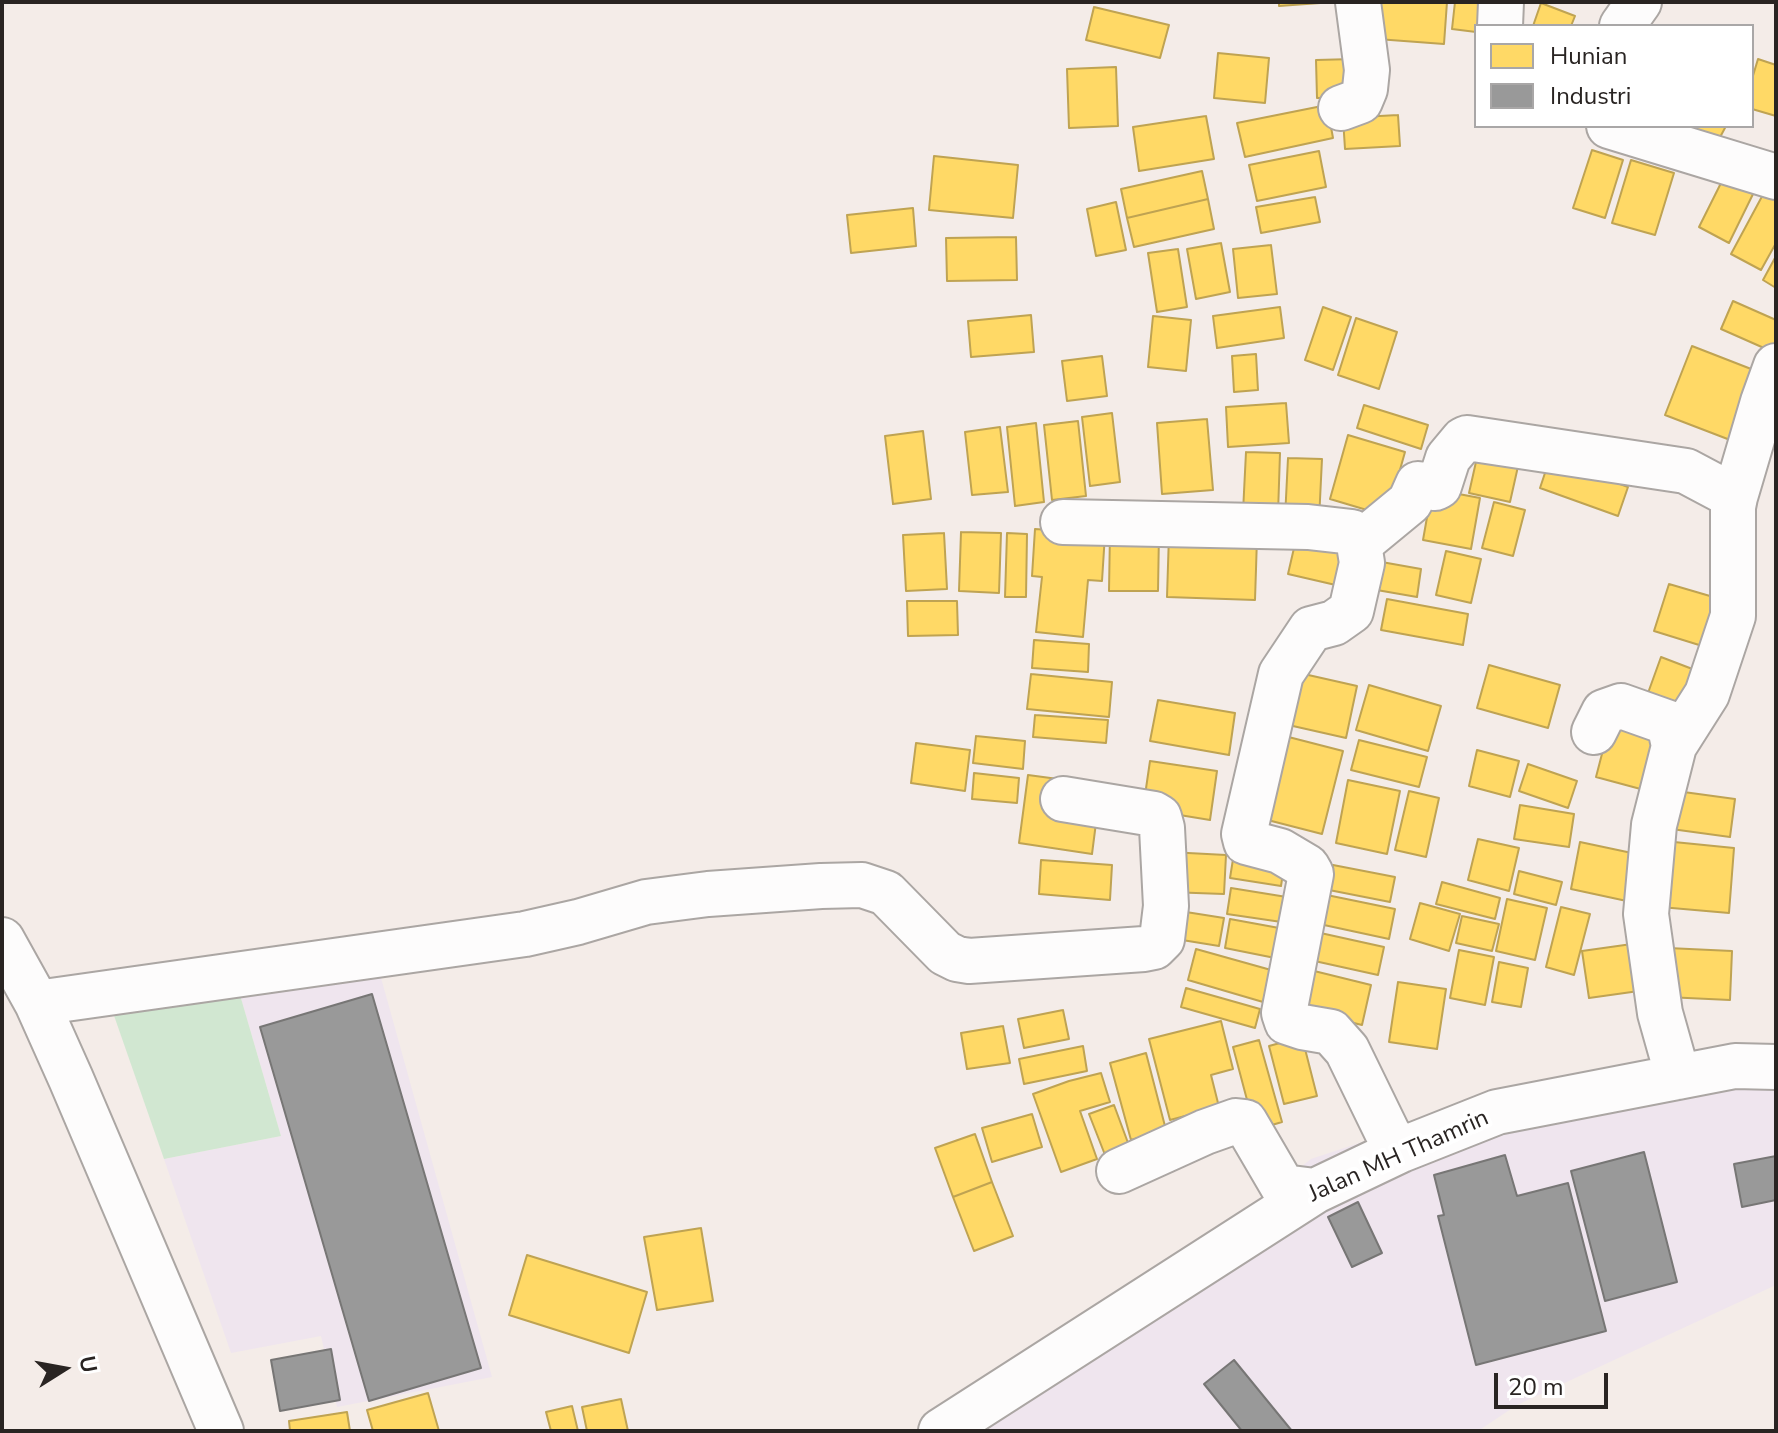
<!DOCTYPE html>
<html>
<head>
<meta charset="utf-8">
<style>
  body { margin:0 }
  #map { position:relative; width:1778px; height:1433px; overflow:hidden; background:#f4ece8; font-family:"Nunito Sans",sans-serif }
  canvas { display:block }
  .frame { position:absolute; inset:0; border:4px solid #292422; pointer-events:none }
  .legend { position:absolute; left:1474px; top:24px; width:280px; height:104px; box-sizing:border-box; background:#fff; border:2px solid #a9a7a7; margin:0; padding:10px 14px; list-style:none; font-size:24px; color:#292422 }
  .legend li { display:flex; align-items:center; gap:16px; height:40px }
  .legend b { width:40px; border:2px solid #a9a7a7 }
  .north { position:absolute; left:24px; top:1329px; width:80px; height:80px; -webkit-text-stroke:6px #fff; paint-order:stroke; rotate:79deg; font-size:22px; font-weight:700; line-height:32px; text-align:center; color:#292422 }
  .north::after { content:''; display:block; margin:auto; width:28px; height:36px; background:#292422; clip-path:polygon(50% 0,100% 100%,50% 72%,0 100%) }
  .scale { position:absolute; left:1494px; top:1373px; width:114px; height:36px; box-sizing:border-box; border:4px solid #292422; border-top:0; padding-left:10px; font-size:24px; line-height:28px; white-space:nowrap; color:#292422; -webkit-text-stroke:6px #fff; paint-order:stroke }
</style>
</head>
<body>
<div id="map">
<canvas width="1778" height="1433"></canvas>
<div class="frame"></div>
<ul class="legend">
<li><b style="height:22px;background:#ffd966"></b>Hunian</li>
<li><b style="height:22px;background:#999"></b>Industri</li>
</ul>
<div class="north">U</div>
<div class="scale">20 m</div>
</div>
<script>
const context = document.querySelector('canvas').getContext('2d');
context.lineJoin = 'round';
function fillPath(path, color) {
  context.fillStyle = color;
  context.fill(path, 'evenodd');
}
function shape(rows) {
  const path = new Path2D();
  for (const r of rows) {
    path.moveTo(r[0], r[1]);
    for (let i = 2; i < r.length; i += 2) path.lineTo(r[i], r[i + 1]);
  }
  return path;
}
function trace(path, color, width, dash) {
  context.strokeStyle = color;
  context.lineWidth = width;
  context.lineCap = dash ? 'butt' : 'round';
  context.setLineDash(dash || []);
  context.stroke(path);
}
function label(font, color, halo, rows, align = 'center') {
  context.font = font + ' "Nunito Sans",sans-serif';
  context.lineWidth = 8;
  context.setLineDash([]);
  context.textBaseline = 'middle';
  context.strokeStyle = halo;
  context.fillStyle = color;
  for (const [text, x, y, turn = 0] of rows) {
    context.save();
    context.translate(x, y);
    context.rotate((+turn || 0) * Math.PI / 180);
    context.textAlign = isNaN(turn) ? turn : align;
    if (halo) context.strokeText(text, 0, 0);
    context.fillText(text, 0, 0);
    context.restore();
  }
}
const industrial = shape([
  [378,967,492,1377,337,1407,321,1336,231,1353,164,1159,281,1136,238,988],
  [1776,1053,1776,1285,1517,1405,1478,1431,967,1431,1311,1159,1558,1077]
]);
const green = shape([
  [238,988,281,1136,164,1159,111,1007]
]);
const homes = shape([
  [1279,2,1334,2,1279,6,1279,2],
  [1380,2,1447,2,1444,44,1377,39,1380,2],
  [1455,2,1488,2,1485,26,1476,26,1476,32,1452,29,1455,2],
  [1541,3,1575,16,1571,26,1533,26,1541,3],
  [1094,7,1169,25,1160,58,1086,40,1094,7],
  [1218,53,1269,58,1265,103,1214,98,1218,53],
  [1354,59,1355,97,1317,98,1316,60,1354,59],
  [1758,59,1776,65,1776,116,1752,109,1752,79,1758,59],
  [1116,67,1118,126,1069,128,1067,69,1116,67],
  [1327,105,1333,138,1245,157,1237,123,1327,105],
  [1398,115,1400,146,1345,149,1343,118,1398,115],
  [1206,116,1214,159,1139,171,1133,127,1206,116],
  [1655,126,1726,126,1710,156,1655,126],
  [1592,150,1623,160,1605,218,1573,208,1592,150],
  [1319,151,1326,187,1257,201,1249,165,1319,151],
  [934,156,1018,165,1013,218,929,210,934,156],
  [1631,160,1674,173,1655,235,1612,223,1631,160],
  [1202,171,1208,199,1127,218,1121,189,1202,171],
  [1725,175,1755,190,1729,243,1699,227,1725,175],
  [1766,189,1776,195,1776,243,1761,270,1731,254,1766,189],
  [1315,197,1320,222,1261,233,1256,207,1315,197],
  [1208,199,1214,229,1134,247,1127,218,1208,199],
  [1116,202,1126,250,1096,256,1087,209,1116,202],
  [913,208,916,246,851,253,847,215,913,208],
  [1016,237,1017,280,947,281,946,238,1016,237],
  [1221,243,1230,292,1196,299,1187,249,1221,243],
  [1271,245,1277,294,1238,298,1233,249,1271,245],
  [1178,249,1187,307,1157,312,1148,253,1178,249],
  [1776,256,1776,288,1763,280,1776,256],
  [1733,301,1776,320,1776,344,1773,352,1721,329,1733,301],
  [1280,307,1284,338,1217,348,1213,316,1280,307],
  [1323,307,1351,317,1333,370,1305,360,1323,307],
  [1031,315,1034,352,971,357,968,321,1031,315],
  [1153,316,1191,320,1186,371,1148,367,1153,316],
  [1356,318,1397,332,1379,389,1338,375,1356,318],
  [1692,346,1764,374,1738,443,1665,415,1692,346],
  [1256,354,1258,390,1234,392,1232,356,1256,354],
  [1102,356,1107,396,1067,401,1062,361,1102,356],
  [1286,403,1289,443,1228,447,1226,407,1286,403],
  [1364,405,1428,425,1421,449,1357,428,1364,405],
  [1112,413,1120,482,1090,486,1082,417,1112,413],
  [1207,419,1213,490,1162,494,1157,423,1207,419],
  [1078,421,1086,496,1052,500,1044,425,1078,421],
  [1036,423,1044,502,1015,506,1007,427,1036,423],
  [1000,427,1008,492,972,495,965,432,1000,427],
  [923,431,931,499,893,504,885,436,923,431],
  [1348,435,1405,452,1387,516,1330,499,1348,435],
  [1480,444,1521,453,1510,502,1469,493,1480,444],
  [1246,452,1280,453,1278,514,1243,512,1246,452],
  [1288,458,1322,459,1319,520,1285,518,1288,458],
  [1550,458,1628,487,1618,516,1540,488,1550,458],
  [1432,489,1480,498,1471,549,1423,540,1432,489],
  [1494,502,1525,510,1513,556,1482,548,1494,502],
  [1035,529,1105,534,1102,581,1088,580,1083,637,1036,632,1042,577,1032,576,1035,529],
  [961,532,1001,533,999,593,959,591,961,532],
  [1110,532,1159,533,1158,591,1109,591,1110,532],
  [944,533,947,589,906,591,903,535,944,533],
  [1007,533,1027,534,1026,597,1005,597,1007,533],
  [1169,534,1257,538,1255,600,1167,597,1169,534],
  [1297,535,1349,548,1340,586,1288,574,1297,535],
  [1446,551,1481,559,1471,603,1436,595,1446,551],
  [1376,561,1421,569,1417,597,1371,589,1376,561],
  [1669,584,1727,601,1712,649,1654,631,1669,584],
  [1387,599,1468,614,1463,645,1381,630,1387,599],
  [907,601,957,601,958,635,908,636,907,601],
  [1034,640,1089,644,1088,672,1032,668,1034,640],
  [1661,657,1695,670,1682,706,1648,693,1661,657],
  [1489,665,1560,685,1548,728,1477,708,1489,665],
  [1295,672,1357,686,1346,738,1284,724,1295,672],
  [1031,674,1112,682,1109,717,1027,709,1031,674],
  [1369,685,1441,706,1428,751,1356,730,1369,685],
  [1158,700,1235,713,1229,755,1150,741,1158,700],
  [1035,715,1108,720,1106,743,1033,737,1035,715],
  [1610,723,1662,737,1648,791,1596,777,1610,723],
  [1273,733,1343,751,1322,834,1252,816,1273,733],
  [976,736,1025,741,1023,769,973,763,976,736],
  [1359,740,1427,757,1419,787,1351,770,1359,740],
  [916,743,970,750,965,791,911,783,916,743],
  [1477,750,1519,761,1510,797,1469,786,1477,750],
  [1150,761,1217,771,1210,820,1143,809,1150,761],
  [1528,764,1577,781,1568,808,1519,791,1528,764],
  [974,773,1019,778,1017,803,972,799,974,773],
  [1028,775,1058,779,1097,815,1092,854,1019,843,1028,775],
  [1348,780,1400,791,1387,854,1336,843,1348,780],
  [1669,790,1735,799,1730,837,1664,828,1669,790],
  [1409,791,1439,798,1426,857,1395,850,1409,791],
  [1520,805,1574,814,1569,847,1514,839,1520,805],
  [1478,839,1519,848,1509,891,1468,880,1478,839],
  [1654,840,1734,848,1729,913,1649,906,1654,840],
  [1580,842,1646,856,1636,903,1571,889,1580,842],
  [1169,852,1226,855,1224,894,1168,892,1169,852],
  [1234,853,1285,860,1281,886,1230,878,1234,853],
  [1041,860,1112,865,1110,900,1039,894,1041,860],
  [1333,865,1395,877,1390,902,1329,890,1333,865],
  [1519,871,1562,882,1556,905,1514,894,1519,871],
  [1442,882,1500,898,1495,919,1436,904,1442,882],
  [1231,888,1299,899,1295,924,1227,914,1231,888],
  [1317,893,1395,909,1389,939,1310,922,1317,893],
  [1507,899,1547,908,1535,960,1496,951,1507,899],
  [1420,903,1460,914,1449,951,1410,939,1420,903],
  [1561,907,1590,914,1574,975,1546,967,1561,907],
  [1186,912,1224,918,1219,946,1182,940,1186,912],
  [1462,916,1499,924,1492,951,1456,943,1462,916],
  [1230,919,1290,930,1285,960,1225,948,1230,919],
  [1316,932,1384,947,1378,975,1310,960,1316,932],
  [1639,943,1646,990,1589,998,1582,951,1639,943],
  [1668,948,1732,951,1730,1000,1666,997,1668,948],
  [1196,949,1271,970,1263,1002,1188,980,1196,949],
  [1459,950,1494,957,1485,1005,1450,998,1459,950],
  [1499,962,1528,968,1521,1007,1492,1002,1499,962],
  [1302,968,1371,985,1362,1025,1292,1008,1302,968],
  [1398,982,1446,989,1437,1049,1389,1042,1398,982],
  [1186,988,1260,1009,1255,1028,1181,1007,1186,988],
  [1063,1010,1069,1039,1024,1048,1018,1019,1063,1010],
  [1221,1021,1233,1069,1211,1075,1219,1107,1170,1120,1149,1039,1221,1021],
  [1003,1026,1010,1063,967,1069,961,1033,1003,1026],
  [1302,1037,1317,1096,1284,1104,1269,1046,1302,1037],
  [1259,1040,1282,1122,1255,1130,1233,1047,1259,1040],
  [1083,1046,1087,1071,1024,1084,1019,1059,1083,1046],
  [1146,1053,1166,1130,1131,1140,1110,1063,1146,1053],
  [1101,1073,1110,1102,1080,1111,1097,1159,1061,1172,1033,1094,1069,1081,1101,1073],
  [1114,1105,1131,1151,1107,1160,1089,1114,1114,1105],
  [1032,1114,1042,1147,992,1162,982,1128,1032,1114],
  [975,1134,992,1182,953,1197,935,1148,975,1134],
  [992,1182,1013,1236,974,1251,953,1197,992,1182],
  [701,1228,713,1301,657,1310,644,1237,701,1228],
  [527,1255,647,1292,629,1353,509,1315,527,1255],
  [428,1393,439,1431,373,1431,367,1410,428,1393],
  [621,1399,628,1431,587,1431,582,1407,621,1399],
  [572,1406,578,1431,551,1431,546,1412,572,1406],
  [347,1412,350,1431,290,1431,289,1421,347,1412]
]);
const industry = shape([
  [372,994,481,1368,369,1401,260,1027,372,994],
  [1644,1152,1677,1282,1605,1301,1571,1171,1644,1152],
  [1505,1155,1517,1196,1568,1183,1606,1331,1476,1365,1438,1216,1444,1215,1434,1175,1505,1155],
  [1776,1156,1776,1200,1742,1207,1734,1164,1776,1156],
  [1358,1202,1382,1253,1352,1267,1328,1217,1358,1202],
  [331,1349,340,1400,280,1411,271,1360,331,1349],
  [1234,1360,1292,1431,1242,1431,1204,1384,1234,1360]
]);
const minor = shape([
  [1500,26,1501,2],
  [1622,26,1639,2],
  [1341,108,1360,101,1365,89,1367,70,1358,2],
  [1609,126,1776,177],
  [1063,522,1308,527,1352,532,1359,544,1362,563,1351,611,1334,623,1311,629,1281,674,1244,834,1246,842,1280,851,1307,867,1311,874,1284,1013,1287,1022,1302,1027,1331,1032,1347,1050,1388,1134,1401,1150],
  [1359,544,1410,502,1418,484,1435,488,1439,486,1448,458,1463,440,1467,438,1686,471,1735,497],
  [1594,732,1604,712,1621,706,1669,723,1674,746,1654,825,1646,914,1660,1013,1678,1077],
  [1674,746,1707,694,1733,616,1733,507,1735,497,1763,402,1776,366],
  [2,940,37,1003,71,1079,221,1431],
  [37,1003,525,934,578,922,646,902,708,894,821,886,862,885,886,893,945,953,957,959,969,961,1144,949,1154,947,1162,939,1166,906,1162,828,1159,817,1154,814,1063,799],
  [1119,1171,1205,1132,1236,1121,1245,1122,1283,1187,1315,1191],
  [941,1431,1315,1191,1401,1150,1497,1112,1735,1066,1776,1067]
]);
const streetNames = [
  ["Jalan MH Thamrin",1399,1157,-24]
];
fillPath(industrial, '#efe5ee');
fillPath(green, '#d1e7d1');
fillPath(homes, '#ffd966');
trace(homes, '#bfa352', 2);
fillPath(industry, '#999');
trace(industry, '#777675', 2);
trace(minor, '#aba6a3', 48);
trace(minor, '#fdfcfc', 44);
label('24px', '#292422', '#fff', streetNames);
</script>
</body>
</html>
